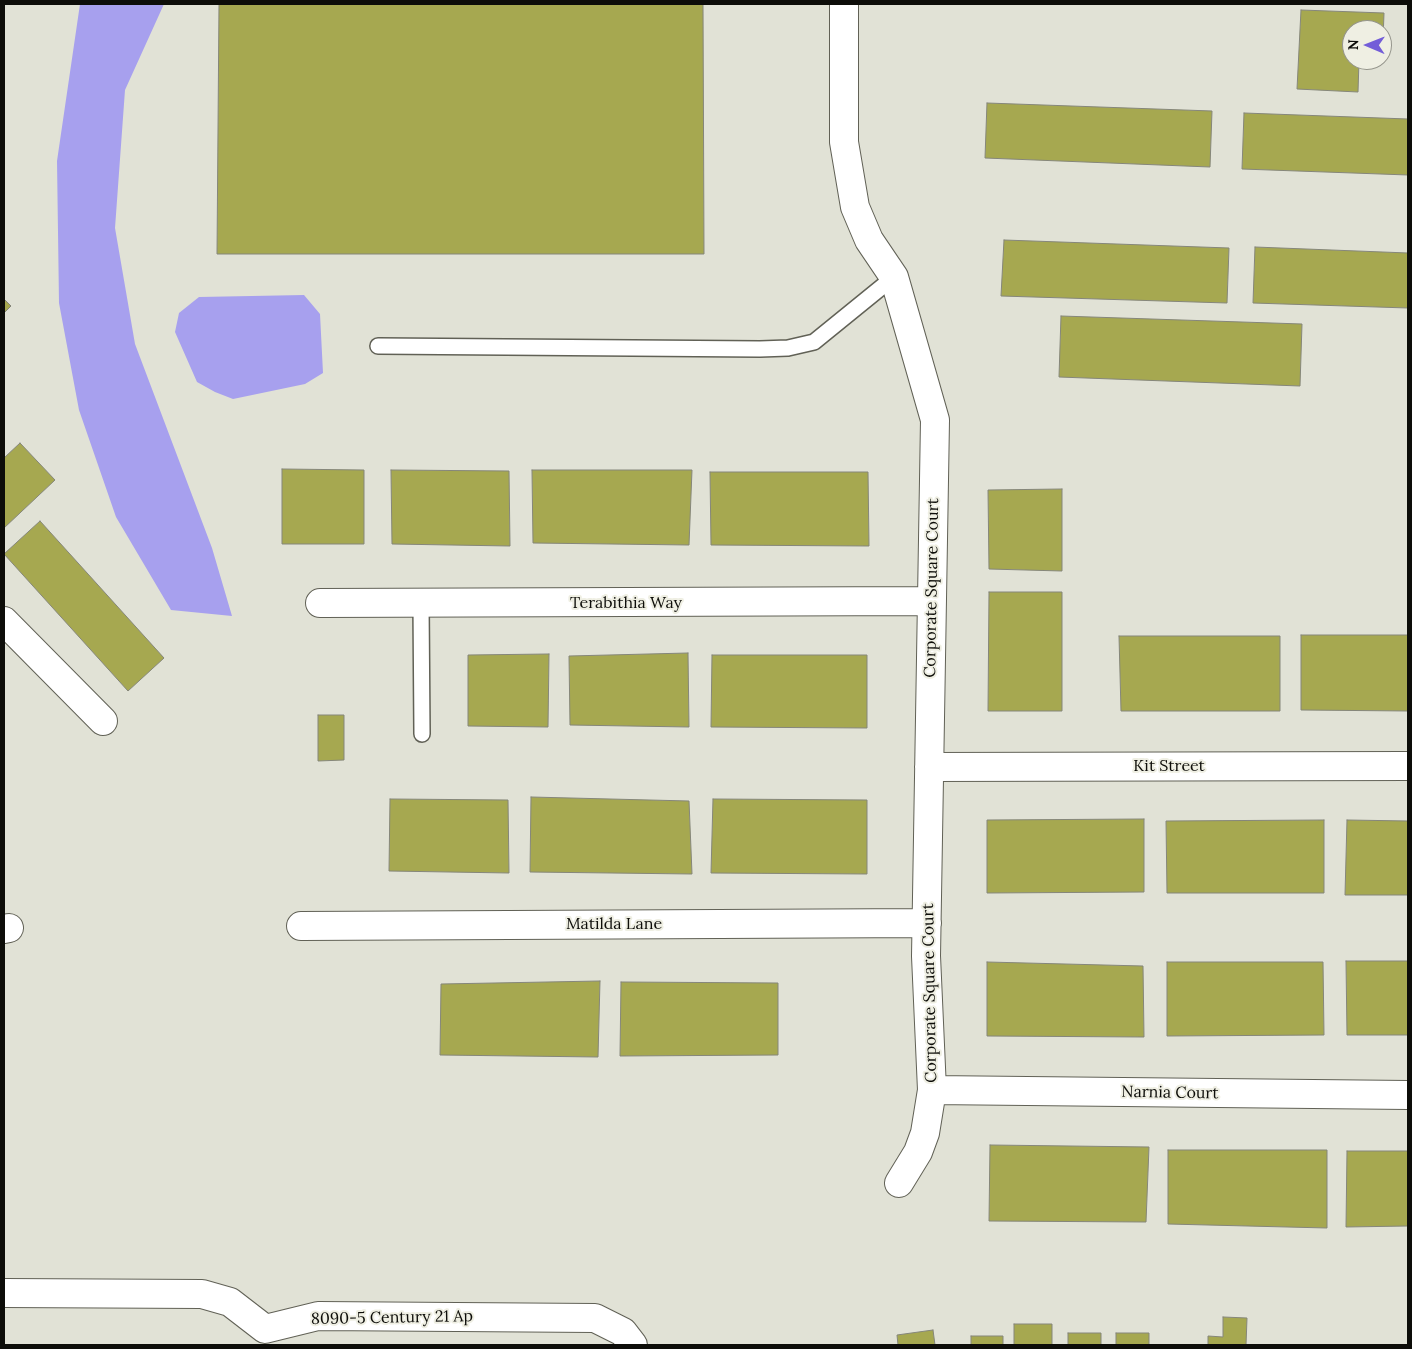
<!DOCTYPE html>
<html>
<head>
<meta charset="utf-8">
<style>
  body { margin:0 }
  #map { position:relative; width:1412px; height:1349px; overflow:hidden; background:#e1e2d6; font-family:Lora,serif }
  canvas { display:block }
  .frame { position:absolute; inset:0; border:5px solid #0d0d09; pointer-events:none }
  .north { position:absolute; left:1342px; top:20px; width:50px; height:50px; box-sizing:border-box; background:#efefe3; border:1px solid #95958c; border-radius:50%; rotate:271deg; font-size:14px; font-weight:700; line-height:20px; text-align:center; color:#0d0d09 }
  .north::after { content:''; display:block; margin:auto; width:18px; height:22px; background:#735dd8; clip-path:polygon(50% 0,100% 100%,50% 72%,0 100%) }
</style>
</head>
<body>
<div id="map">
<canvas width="1412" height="1349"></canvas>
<div class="frame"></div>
<div class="north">N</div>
</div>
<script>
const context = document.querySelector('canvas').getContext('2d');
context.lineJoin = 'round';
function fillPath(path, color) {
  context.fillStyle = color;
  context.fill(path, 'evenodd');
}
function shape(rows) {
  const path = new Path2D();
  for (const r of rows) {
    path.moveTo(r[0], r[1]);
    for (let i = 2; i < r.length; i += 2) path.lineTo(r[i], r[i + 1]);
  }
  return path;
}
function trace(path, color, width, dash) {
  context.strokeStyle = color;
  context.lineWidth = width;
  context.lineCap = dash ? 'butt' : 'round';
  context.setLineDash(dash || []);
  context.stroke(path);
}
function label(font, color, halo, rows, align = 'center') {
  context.font = font + ' Lora,serif';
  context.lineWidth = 4;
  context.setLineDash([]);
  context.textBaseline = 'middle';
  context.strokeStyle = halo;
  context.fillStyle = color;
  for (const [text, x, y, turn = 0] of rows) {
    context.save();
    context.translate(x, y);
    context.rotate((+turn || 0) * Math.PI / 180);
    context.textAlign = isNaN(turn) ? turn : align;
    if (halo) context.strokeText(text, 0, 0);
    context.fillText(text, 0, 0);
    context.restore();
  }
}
const water = shape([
  [80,4,164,4,125,90,115,228,135,344,212,548,232,616,171,610,116,517,79,410,59,303,57,161],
  [304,295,320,314,323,373,305,384,233,399,215,392,197,382,175,332,179,313,199,297]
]);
const building = shape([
  [219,4,703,4,704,254,217,254,219,4],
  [1301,10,1384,13,1383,40,1382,40,1382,30,1352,30,1352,60,1359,60,1358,92,1297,89,1301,10],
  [987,103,1212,111,1210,167,985,158,987,103],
  [1244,113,1408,119,1408,175,1242,169,1244,113],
  [1004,240,1229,248,1227,303,1001,296,1004,240],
  [1255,247,1408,253,1408,308,1253,303,1255,247],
  [4,299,11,306,4,313,4,299],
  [1061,316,1302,324,1300,386,1059,377,1061,316],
  [20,443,55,480,4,528,4,458,20,443],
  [282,469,364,470,364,544,282,544,282,469],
  [391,470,509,471,510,546,392,544,391,470],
  [532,470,692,470,689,545,533,543,532,470],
  [710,472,868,472,869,546,711,545,710,472],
  [1062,489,1062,571,989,569,988,490,1062,489],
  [40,521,164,658,128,691,4,554,40,521],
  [989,592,1062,592,1062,711,988,711,989,592],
  [1301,635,1408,635,1408,711,1301,710,1301,635],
  [1119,636,1280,636,1280,711,1121,711,1119,636],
  [688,653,689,727,570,725,569,656,688,653],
  [549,654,548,727,468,726,468,655,549,654],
  [712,655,867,655,867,728,711,727,712,655],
  [318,715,344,715,344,760,318,761,318,715],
  [531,797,689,801,692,874,530,872,531,797],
  [390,799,508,800,509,873,389,871,390,799],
  [713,799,867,800,867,874,711,873,713,799],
  [1144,819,1144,892,987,893,987,820,1144,819],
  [1324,820,1324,893,1167,893,1166,821,1324,820],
  [1347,820,1408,821,1408,895,1345,895,1347,820],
  [1346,961,1408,961,1408,1035,1347,1035,1346,961],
  [987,962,1143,966,1144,1037,987,1036,987,962],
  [1167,962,1323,962,1324,1035,1167,1036,1167,962],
  [600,981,598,1057,440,1055,441,984,600,981],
  [621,982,778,983,778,1055,620,1056,621,982],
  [990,1145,1149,1147,1146,1222,989,1221,990,1145],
  [1168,1150,1327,1150,1327,1228,1168,1224,1168,1150],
  [1347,1151,1408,1151,1408,1226,1346,1227,1347,1151],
  [1223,1317,1247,1318,1246,1345,1208,1345,1208,1336,1223,1337,1223,1317],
  [1014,1324,1052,1324,1052,1345,1014,1345,1014,1324],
  [933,1330,935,1345,898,1345,897,1335,933,1330],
  [1068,1333,1101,1333,1101,1345,1068,1345,1068,1333],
  [1116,1333,1149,1333,1149,1345,1116,1345,1116,1333],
  [971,1336,1003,1336,1003,1345,971,1345,971,1336]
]);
const lane = shape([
  [378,346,760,349,788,348,814,342,894,277],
  [421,603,422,734]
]);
const street = shape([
  [844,4,844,142,855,207,869,240,894,277,935,420,926,956,932,1090,925,1133,918,1152,899,1183],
  [320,603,932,601],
  [4,621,103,721],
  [929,767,1408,766],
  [301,926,927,923],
  [4,929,9,928],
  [932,1090,1408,1095],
  [4,1293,202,1294,230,1302,265,1329,318,1316,595,1318,623,1332,633,1345]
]);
const streetNames = [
  ["Corporate Square Court",932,588,-89],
  ["Terabithia Way",626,603],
  ["Kit Street",1169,766],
  ["Matilda Lane",614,924],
  ["Corporate Square Court",930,993,-91],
  ["Narnia Court",1170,1093,1],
  ["8090-5 Century 21 Ap",392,1318,-1]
];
fillPath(water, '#a7a0ee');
fillPath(building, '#a6a850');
trace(building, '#85867a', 1);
trace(lane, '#616156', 18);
trace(street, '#616156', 30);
trace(lane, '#fff', 15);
trace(street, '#fff', 28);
label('16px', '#0d0d09', '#efefe3', streetNames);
</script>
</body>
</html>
